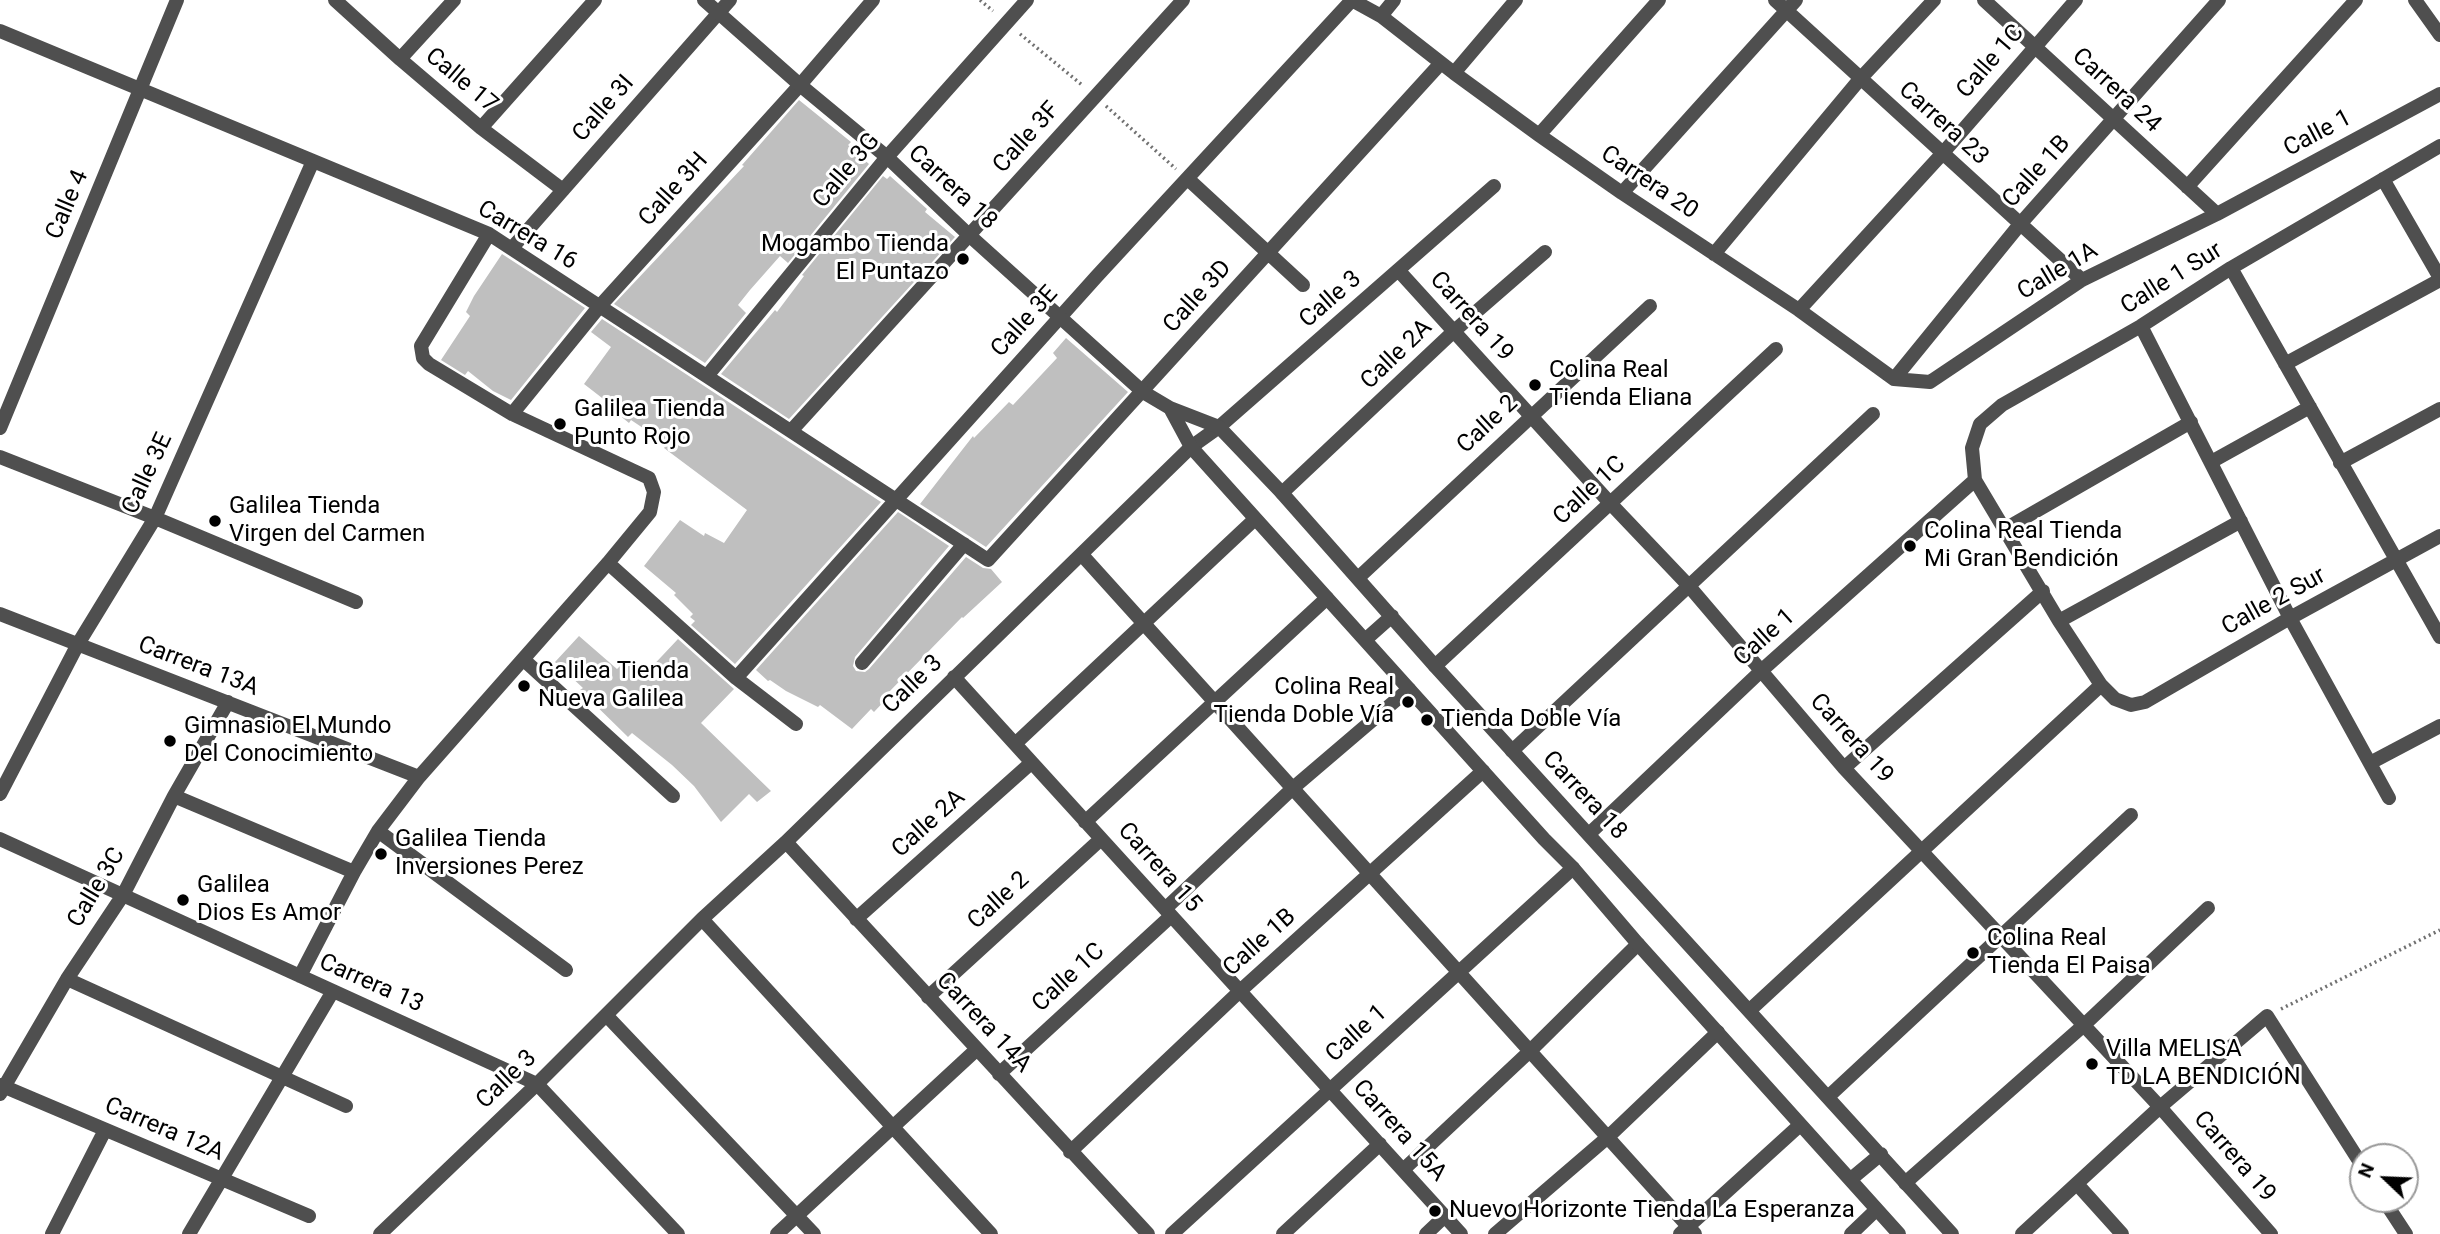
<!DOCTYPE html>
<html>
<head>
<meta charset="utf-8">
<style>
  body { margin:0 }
  #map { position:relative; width:2440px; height:1234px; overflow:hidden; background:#fff; font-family:Roboto,sans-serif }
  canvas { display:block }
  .north { position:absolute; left:2349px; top:1143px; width:70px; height:70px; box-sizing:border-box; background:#fff; border:2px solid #999; border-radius:50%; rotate:293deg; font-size:19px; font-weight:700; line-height:28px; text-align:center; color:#000 }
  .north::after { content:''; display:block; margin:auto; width:24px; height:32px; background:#000; clip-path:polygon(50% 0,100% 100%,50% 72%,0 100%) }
</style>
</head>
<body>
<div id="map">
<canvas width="2440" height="1234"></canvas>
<div class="north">N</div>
</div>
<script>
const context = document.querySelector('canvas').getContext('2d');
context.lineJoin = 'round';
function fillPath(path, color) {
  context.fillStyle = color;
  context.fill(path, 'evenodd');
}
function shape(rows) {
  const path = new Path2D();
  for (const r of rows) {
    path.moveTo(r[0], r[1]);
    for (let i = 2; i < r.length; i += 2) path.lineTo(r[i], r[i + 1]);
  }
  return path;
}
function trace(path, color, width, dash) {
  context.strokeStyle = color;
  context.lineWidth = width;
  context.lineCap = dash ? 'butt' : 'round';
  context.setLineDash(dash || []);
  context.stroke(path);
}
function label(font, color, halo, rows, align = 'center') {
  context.font = font + ' Roboto,sans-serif';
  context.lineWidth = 6;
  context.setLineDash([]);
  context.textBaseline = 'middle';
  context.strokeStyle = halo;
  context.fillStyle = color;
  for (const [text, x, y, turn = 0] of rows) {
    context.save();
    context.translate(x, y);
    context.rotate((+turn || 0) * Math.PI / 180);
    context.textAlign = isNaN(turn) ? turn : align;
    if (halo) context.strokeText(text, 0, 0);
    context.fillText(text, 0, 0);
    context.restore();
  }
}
const building = shape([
  [799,100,851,142,848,145,869,164,788,263,780,256,750,290,738,305,746,313,705,363,614,304,744,166,742,165],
  [883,176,887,179,890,176,927,209,925,212,955,237,789,419,721,374,775,310,777,312,804,276,802,275],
  [502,254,585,308,511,400,493,391,468,371,465,375,441,360,470,316,466,312,474,296],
  [602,319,881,502,735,664,691,625,695,621,690,617,693,614,674,595,676,593,644,566,680,520,704,536,705,533,724,543,747,510,664,448,667,444,631,420,629,423,613,410,615,408,584,384,611,347,591,332],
  [1066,338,1128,392,986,547,920,504,973,436,974,438,1009,402,1013,405,1057,358,1053,353],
  [898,512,949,546,855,657,853,666,856,671,865,672,869,669,966,557,983,568,991,569,1002,582,963,618,962,617,889,692,891,694,874,712,871,709,852,729,820,705,818,707,786,691,770,680,768,681,756,670],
  [579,636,617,669,628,658,646,673,678,639,734,689,701,723,771,791,757,802,749,794,721,822,694,786,672,765,632,733,628,737,580,690,583,688,555,662]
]);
const path = shape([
  [980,0,993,11],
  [1020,34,1082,85],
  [1106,106,1176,169],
  [2281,1009,2440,930]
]);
const minor = shape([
  [335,0,400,59,481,128,563,190],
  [1352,0,1381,16,1454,73,1539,135,1622,193,1799,310,1894,379,1930,382,2082,280,2217,214,2440,94],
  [1775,0,2082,280],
  [1984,0,2217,214],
  [2415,0,2440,35],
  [1381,16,1394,0],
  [0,31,489,234,988,560,1441,63],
  [400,59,454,0],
  [1454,73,1516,0],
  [481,128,595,0],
  [1539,135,1659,0],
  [2440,146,2231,268,2141,326,2002,405,1980,424,1972,448,1975,480,2059,621,2101,685,2115,699,2131,705,2145,702,2290,618,2440,536],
  [1188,179,1303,285],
  [2383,179,2440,278],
  [2187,187,2356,0],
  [1622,193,1796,0],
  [512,248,730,0],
  [1714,254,1860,79,1934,0],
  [2231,268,2440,637],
  [1399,271,1610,503,1688,585,1844,768,2160,1107,2271,1234],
  [1799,310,1942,154,2076,0],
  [2141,326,2290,618,2389,798],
  [2285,364,2440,280],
  [707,376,887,157,1027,0],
  [1894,379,2021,223,2219,0],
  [512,414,599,307,800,85,873,0],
  [0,428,177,0],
  [791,431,1183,0],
  [0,457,155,518,356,602],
  [2211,462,2310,407],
  [2340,463,2440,409],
  [1282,493,1453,332,1545,252],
  [2005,529,2191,422],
  [1082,555,1695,1234],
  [608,563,736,678,796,724],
  [1358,578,1650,306],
  [0,614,419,777],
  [2059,621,2241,521],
  [524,660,673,796],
  [862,663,964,544],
  [1435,666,1776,349],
  [954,677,1461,1234],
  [736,678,1097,276,1352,0],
  [1015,744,1255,519],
  [1512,751,1873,414],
  [2370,763,2440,726],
  [1844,768,2043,591],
  [0,794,78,644,155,518,313,161],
  [174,796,354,872],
  [1085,822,1327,598],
  [378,831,566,970],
  [1589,834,1761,671,1975,480],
  [0,839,537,1084,678,1234],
  [786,842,1148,1234],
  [1165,909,1293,788,1409,689],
  [702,919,991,1234],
  [856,919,1031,763],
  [300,976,354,872,378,831,419,777,608,563,650,512,654,492,649,478,512,414,429,364,423,358,421,346,489,234],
  [67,979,346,1106],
  [928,997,1101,839],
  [1750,1010,2101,685],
  [606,1015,814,1234],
  [999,1074,1171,916],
  [0,1085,309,1216],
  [0,1094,67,979,123,895,174,796,228,702],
  [1829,1096,2131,815],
  [1070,1152,1240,991,1483,771],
  [1403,1170,1530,1051,1638,944],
  [1905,1183,2084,1025,2208,908],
  [2077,1184,2122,1234],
  [2383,1199,2406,1234],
  [52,1234,105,1130],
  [189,1234,333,991],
  [380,1234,537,1084,702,919,786,842,1191,447,1219,427,1494,186],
  [777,1234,976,1050],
  [1172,1234,1573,868],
  [1283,1234,1380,1144],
  [1426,1234,1445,1216],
  [1495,1234,1608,1137,1718,1032],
  [1680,1234,1800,1125],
  [1851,1234,1876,1210],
  [2022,1234,2160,1107,2267,1016,2363,1167]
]);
const tertiary = shape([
  [704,0,800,85,887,157,970,236,1143,392,1170,408,1219,427,1282,493,1435,666,1952,1234],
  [1170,408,1191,447,1544,839,1573,868,1638,944,1899,1234],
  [1365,640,1392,616],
  [1851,1179,1881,1154]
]);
const markers = [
  [963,259,7,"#000"],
  [1535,385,7,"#000"],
  [560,424,7,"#000"],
  [215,521,7,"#000"],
  [1910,546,7,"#000"],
  [524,686,7,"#000"],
  [1408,702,7,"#000"],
  [1427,720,7,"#000"],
  [170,741,7,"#000"],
  [381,854,7,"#000"],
  [183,900,7,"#000"],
  [1973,953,7,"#000"],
  [2092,1064,7,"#000"],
  [1435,1211,7,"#000"]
];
const streetNames = [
  ["Calle 1C",1991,62,-49],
  ["Calle 17",461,81,40],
  ["Carrera 24",2116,91,43],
  ["Calle 3I",604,109,-49],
  ["Carrera 23",1943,124,42],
  ["Calle 1",2318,134,-28],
  ["Calle 3F",1027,138,-48],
  ["Calle 3G",847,171,-50],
  ["Calle 1B",2037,172,-48],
  ["Carrera 20",1649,183,34],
  ["Carrera 18",952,188,43],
  ["Calle 3H",674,190,-48],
  ["Calle 4",68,205,-67],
  ["Carrera 16",527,236,31],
  ["Calle 1A",2058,272,-31],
  ["Calle 1 Sur",2172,279,-32],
  ["Calle 3D",1198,297,-48],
  ["Calle 3",1331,300,-41],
  ["Carrera 19",1471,317,48],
  ["Calle 3E",1025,322,-48],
  ["Calle 2A",1397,355,-44],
  ["Calle 2",1488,425,-43],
  ["Calle 3E",148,474,-65],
  ["Calle 1C",1590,491,-43],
  ["Calle 2 Sur",2274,602,-29],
  ["Calle 1",1765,638,-42],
  ["Carrera 13A",198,667,21],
  ["Calle 3",913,685,-44],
  ["Carrera 19",1851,739,48],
  ["Carrera 18",1584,796,47],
  ["Calle 2A",929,824,-42],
  ["Carrera 15",1159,868,48],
  ["Calle 3C",97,888,-59],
  ["Calle 2",999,901,-42],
  ["Calle 1B",1260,943,-42],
  ["Calle 1C",1069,978,-43],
  ["Carrera 13",371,984,24],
  ["Carrera 14A",983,1023,47],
  ["Calle 1",1357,1034,-42],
  ["Calle 3",507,1080,-44],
  ["Carrera 12A",164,1130,23],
  ["Carrera 15A",1399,1131,48],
  ["Carrera 19",2234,1157,49]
];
const poiNames = [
  ["Mogambo Tienda",949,245,"right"],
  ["El Puntazo",949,273,"right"],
  ["Colina Real",1549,371],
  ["Tienda Eliana",1549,399],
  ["Galilea Tienda",574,410],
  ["Punto Rojo",574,438],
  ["Galilea Tienda",229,507],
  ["Virgen del Carmen",229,535],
  ["Colina Real Tienda",1924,532],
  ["Mi Gran Bendición",1924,560],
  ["Galilea Tienda",538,672],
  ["Nueva Galilea",538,700],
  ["Colina Real",1394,688,"right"],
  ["Tienda Doble Vía",1394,716,"right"],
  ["Tienda Doble Vía",1441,720],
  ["Gimnasio El Mundo",184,727],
  ["Del Conocimiento",184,755],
  ["Galilea Tienda",395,840],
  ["Inversiones Perez",395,868],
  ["Galilea",197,886],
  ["Dios Es Amor",197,914],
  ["Colina Real",1987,939],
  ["Tienda El Paisa",1987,967],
  ["Villa MELISA",2106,1050],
  ["TD LA BENDICIÓN",2106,1078],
  ["Nuevo Horizonte Tienda La Esperanza",1449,1211]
];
fillPath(building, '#bfbfbf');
trace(path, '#717171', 3.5, [2, 3.5]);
trace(minor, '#4f4f4f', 14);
trace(tertiary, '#4f4f4f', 14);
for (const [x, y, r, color] of markers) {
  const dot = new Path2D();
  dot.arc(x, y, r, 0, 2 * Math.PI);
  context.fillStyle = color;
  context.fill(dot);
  trace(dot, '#fff', 2.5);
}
label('24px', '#000', '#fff', streetNames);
label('24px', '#000', '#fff', poiNames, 'left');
</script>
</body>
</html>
